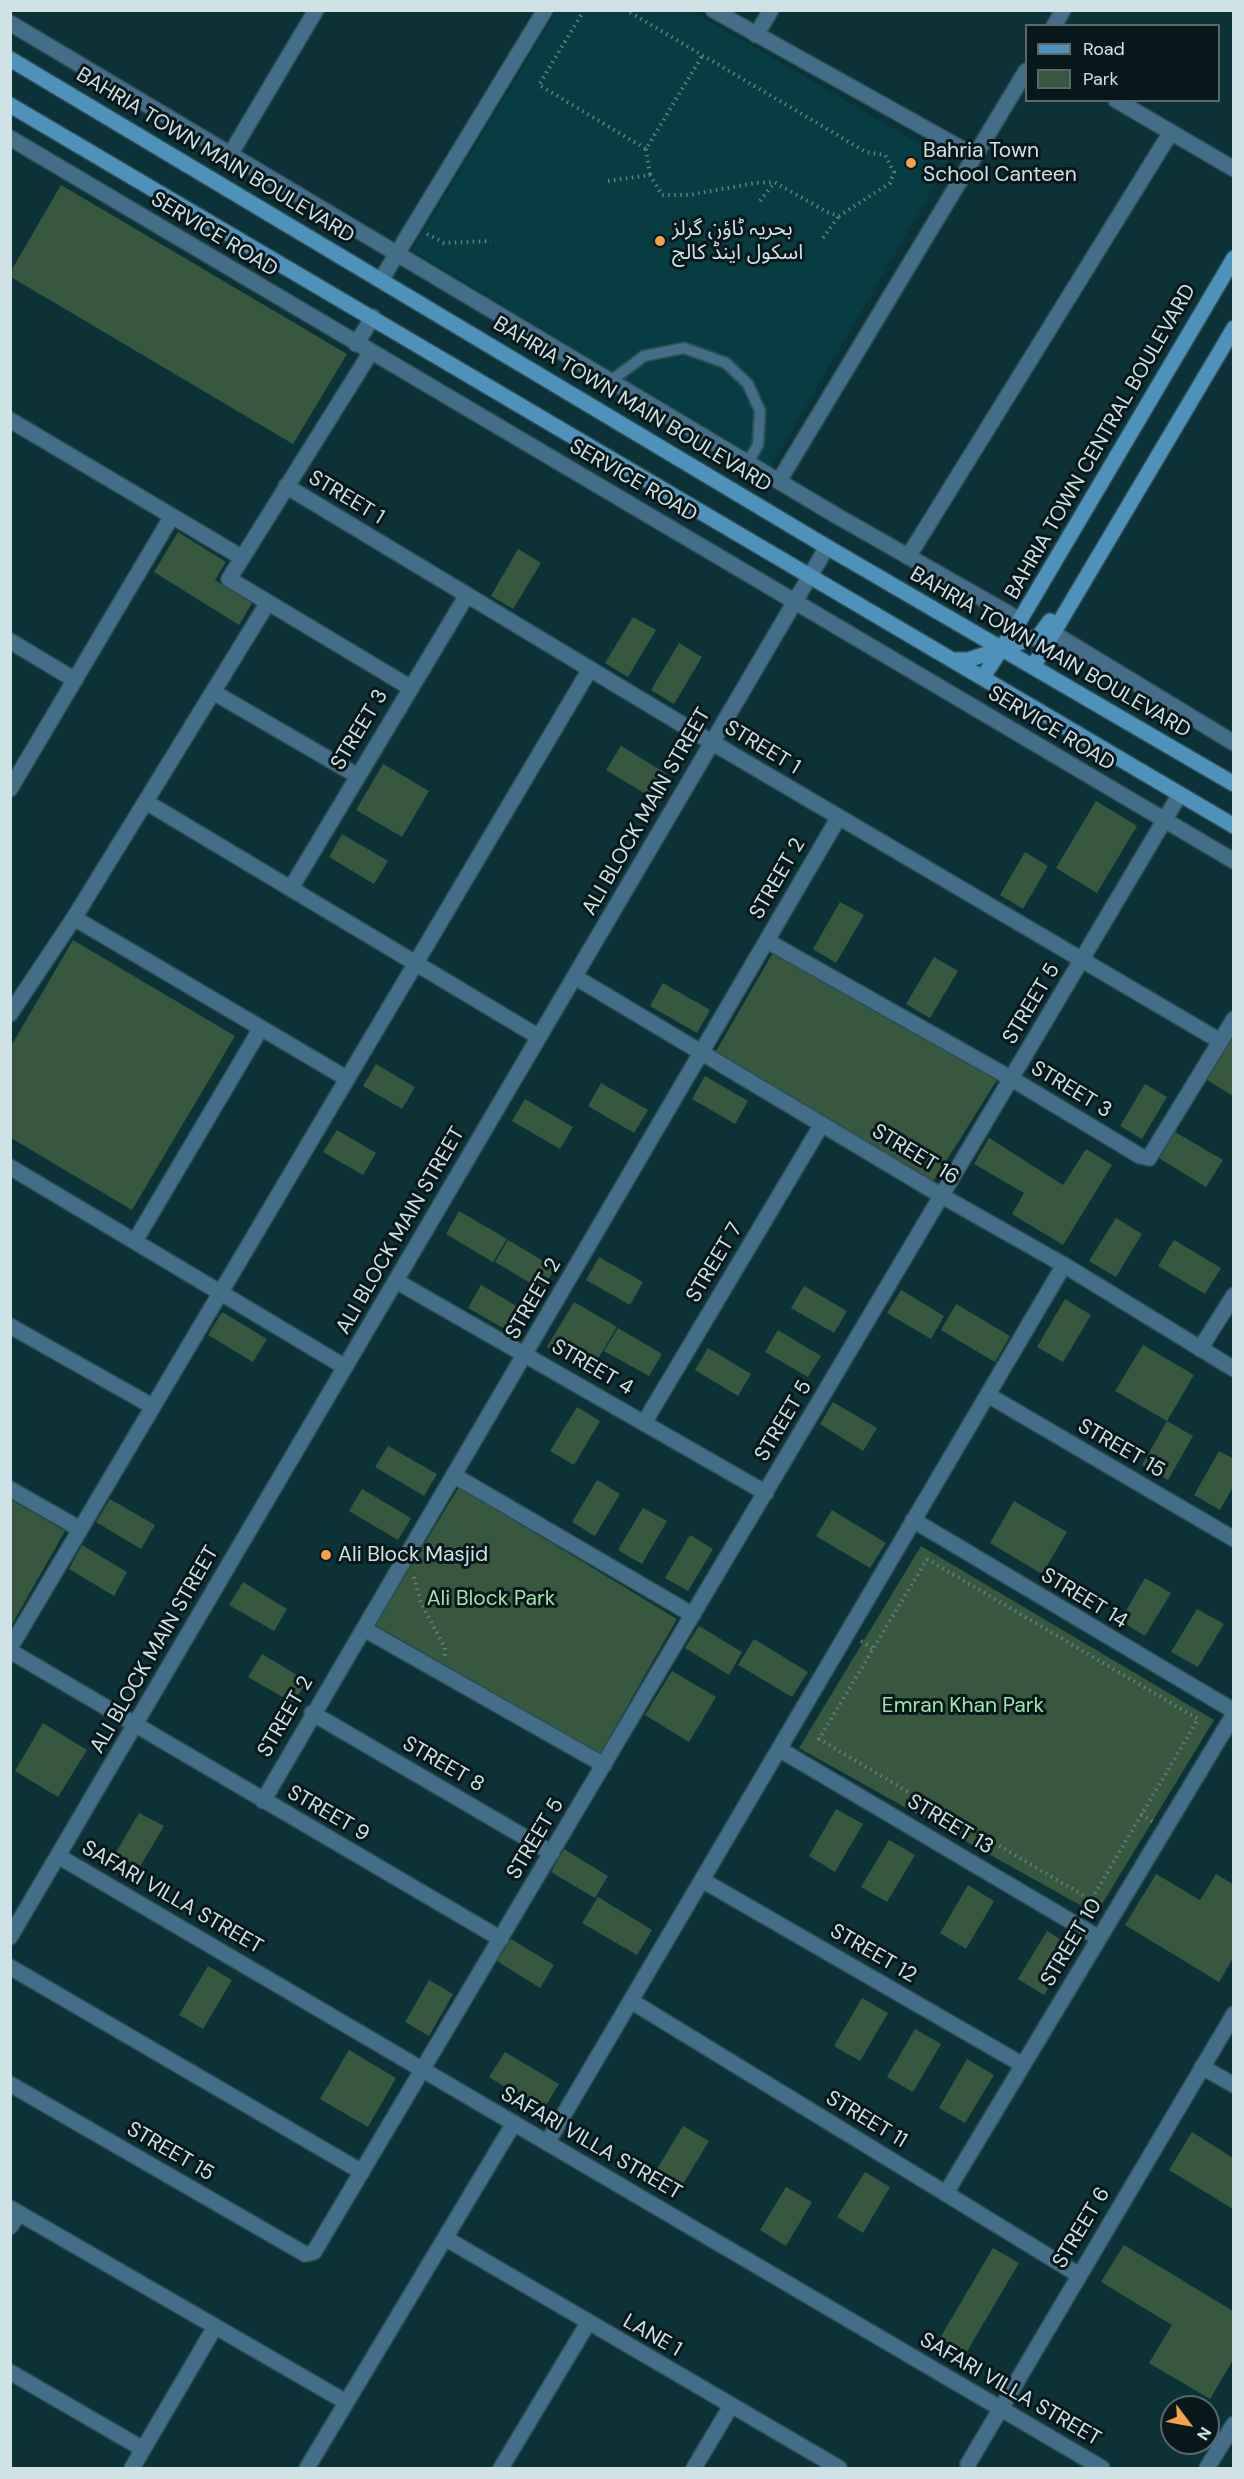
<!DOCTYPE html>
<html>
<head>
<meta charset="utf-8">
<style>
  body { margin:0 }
  #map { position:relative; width:1244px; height:2479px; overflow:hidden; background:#0c3237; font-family:"DM Sans",sans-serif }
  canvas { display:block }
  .frame { position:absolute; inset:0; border:12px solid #cfe2e6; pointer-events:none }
  .legend { position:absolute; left:1025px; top:24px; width:195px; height:78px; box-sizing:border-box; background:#081719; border:2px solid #58686b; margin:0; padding:8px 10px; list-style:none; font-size:18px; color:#cfe2e6 }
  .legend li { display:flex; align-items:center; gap:12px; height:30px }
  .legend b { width:30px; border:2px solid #58686b }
  .north { position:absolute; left:1160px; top:2395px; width:60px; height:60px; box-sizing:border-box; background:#081719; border:2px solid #58686b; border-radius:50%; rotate:122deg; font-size:16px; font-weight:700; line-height:24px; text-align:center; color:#cfe2e6 }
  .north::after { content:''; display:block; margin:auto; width:21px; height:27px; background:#f7a14a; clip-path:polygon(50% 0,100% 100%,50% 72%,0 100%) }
</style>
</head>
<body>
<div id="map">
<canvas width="1244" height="2479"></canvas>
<div class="frame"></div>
<ul class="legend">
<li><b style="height:8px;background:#4e91ba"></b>Road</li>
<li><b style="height:16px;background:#37583f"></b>Park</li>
</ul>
<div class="north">N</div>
</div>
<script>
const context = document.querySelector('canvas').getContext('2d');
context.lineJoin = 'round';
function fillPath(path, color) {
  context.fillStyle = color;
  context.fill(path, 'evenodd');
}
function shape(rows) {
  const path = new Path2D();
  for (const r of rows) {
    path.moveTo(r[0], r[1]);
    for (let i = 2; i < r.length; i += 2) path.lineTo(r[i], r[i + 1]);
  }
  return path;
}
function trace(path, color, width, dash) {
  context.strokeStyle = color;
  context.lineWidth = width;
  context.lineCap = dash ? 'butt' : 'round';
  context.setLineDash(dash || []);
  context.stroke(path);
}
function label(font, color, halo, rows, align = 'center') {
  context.font = font + ' "DM Sans","Noto Sans Arabic",sans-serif';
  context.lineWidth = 6;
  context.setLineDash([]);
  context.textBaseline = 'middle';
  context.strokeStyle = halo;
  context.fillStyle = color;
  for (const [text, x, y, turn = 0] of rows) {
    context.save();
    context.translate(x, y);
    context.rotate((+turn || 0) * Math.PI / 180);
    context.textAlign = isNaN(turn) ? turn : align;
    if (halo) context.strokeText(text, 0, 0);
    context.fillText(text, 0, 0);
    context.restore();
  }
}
const built = shape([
  [557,11,692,11,949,161,770,468,412,250]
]);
const green = shape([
  [61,185,347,354,293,444,11,277,11,271],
  [178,532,226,562,215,580,252,603,239,625,154,572],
  [518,549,541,563,513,609,491,596],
  [633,617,656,630,628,677,605,663],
  [679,643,702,657,674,704,651,690],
  [621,746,667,774,652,798,606,770],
  [383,764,429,791,402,837,356,810],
  [1096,801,1137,826,1097,893,1056,868],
  [342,834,388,861,374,884,329,857],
  [1025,852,1048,866,1023,909,1000,895],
  [840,902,864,915,836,963,813,949],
  [73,940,235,1036,132,1210,11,1138,11,1046],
  [774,951,997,1080,933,1182,716,1051],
  [934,957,958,971,930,1018,906,1004],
  [663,983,710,1010,697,1033,650,1006],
  [1233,1036,1233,1096,1207,1080],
  [376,1064,415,1087,402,1109,363,1086],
  [705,1076,748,1101,735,1124,692,1099],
  [601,1083,648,1110,634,1133,588,1106],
  [1145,1084,1167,1097,1142,1139,1120,1126],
  [525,1099,573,1127,560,1149,512,1121],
  [337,1130,376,1153,363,1175,323,1152],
  [1175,1132,1223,1160,1206,1187,1159,1158],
  [989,1138,1063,1185,1086,1149,1112,1165,1063,1245,1012,1214,1024,1193,974,1164],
  [459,1211,507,1239,493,1262,446,1234],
  [1116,1218,1142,1234,1116,1277,1089,1261],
  [508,1240,555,1268,542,1290,495,1262],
  [1174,1240,1221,1268,1205,1294,1158,1266],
  [599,1257,643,1282,630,1305,586,1280],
  [481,1285,528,1313,515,1335,468,1308],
  [804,1286,847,1311,834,1333,791,1308],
  [901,1290,944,1316,931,1339,887,1313],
  [1065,1299,1091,1315,1063,1362,1037,1347],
  [574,1302,617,1327,590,1372,547,1347],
  [956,1304,1010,1336,995,1362,941,1330],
  [222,1312,267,1339,253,1362,208,1335],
  [618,1328,662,1354,649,1376,604,1351],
  [778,1330,821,1356,808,1377,765,1352],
  [1143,1345,1194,1375,1167,1421,1193,1436,1168,1480,1142,1465,1167,1421,1115,1391],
  [708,1348,751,1374,738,1396,695,1370],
  [833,1402,877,1428,863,1451,820,1424],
  [577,1407,600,1421,574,1465,550,1451],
  [388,1446,437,1474,424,1496,375,1467],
  [1219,1451,1234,1459,1233,1487,1220,1510,1194,1495],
  [597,1480,620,1494,595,1536,572,1522],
  [459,1487,677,1619,600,1754,375,1625],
  [362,1489,411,1518,398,1540,349,1511],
  [110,1499,155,1525,141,1549,96,1522],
  [11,1500,65,1531,11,1626],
  [1014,1501,1067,1532,1042,1574,990,1543],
  [643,1508,667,1521,642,1564,618,1550],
  [832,1510,886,1543,870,1568,816,1536],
  [690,1535,713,1549,688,1591,665,1578],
  [82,1545,127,1572,114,1596,69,1569],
  [921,1546,1214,1720,1096,1914,799,1748],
  [1145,1578,1171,1593,1145,1636,1120,1621],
  [243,1582,287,1609,274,1631,229,1605],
  [1197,1609,1224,1624,1198,1667,1171,1652],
  [699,1626,742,1652,729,1675,685,1648],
  [754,1639,808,1672,792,1697,738,1665],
  [262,1654,307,1681,293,1703,248,1677],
  [672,1671,716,1697,689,1742,645,1715],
  [43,1723,87,1750,58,1797,15,1771],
  [836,1809,863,1824,835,1872,809,1856],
  [139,1813,164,1826,139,1868,115,1854],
  [889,1840,915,1855,887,1902,861,1887],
  [564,1849,608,1876,595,1898,551,1872],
  [1156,1874,1200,1900,1216,1874,1233,1884,1233,1958,1219,1982,1125,1925],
  [968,1885,994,1901,966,1949,940,1933],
  [598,1897,652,1930,637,1955,582,1923],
  [1047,1931,1073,1947,1044,1995,1018,1979],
  [511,1939,554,1965,540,1988,497,1961],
  [208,1966,232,1980,203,2029,179,2015],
  [429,1980,453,1994,429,2036,405,2022],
  [862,1998,888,2013,860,2061,834,2046],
  [915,2029,941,2044,913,2092,887,2077],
  [349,2050,396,2078,368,2127,320,2099],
  [505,2052,559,2084,543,2110,489,2077],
  [967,2059,994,2075,965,2123,939,2108],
  [683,2126,709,2141,683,2184,657,2169],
  [1192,2132,1233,2158,1233,2209,1169,2170],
  [865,2172,890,2187,863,2233,837,2217],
  [786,2187,812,2202,786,2246,760,2230],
  [1124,2245,1233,2311,1233,2360,1210,2399,1149,2363,1172,2325,1101,2282],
  [993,2248,1019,2263,966,2353,940,2338]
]);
const path = shape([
  [584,10,539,85,646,149,702,56],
  [646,149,650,175],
  [608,181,650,175,662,195,689,195,755,183,774,182,827,212,839,216,890,183,894,172,885,155,866,152,626,10],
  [760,201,774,183],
  [427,234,444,243,491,241],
  [823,238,839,216],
  [927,1559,1198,1719,1091,1900,819,1739,927,1559],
  [414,1577,421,1603,445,1648,445,1656],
  [861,1641,873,1649],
  [1141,1814,1153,1822],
  [961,1840,968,1827]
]);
const lane = shape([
  [612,380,644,356,684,348,726,363,748,384,760,411,758,445,748,462]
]);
const street = shape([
  [713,10,975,156],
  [10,23,837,516,1020,620],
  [1054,26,1063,10],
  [756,35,771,10],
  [1116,100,1234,169],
  [10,138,1234,861],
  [231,153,316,10],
  [381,280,545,10],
  [356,344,373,317],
  [371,352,229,579,411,688],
  [10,420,241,557],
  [779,481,1026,71],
  [286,486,713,743,1220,1041],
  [908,557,1171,132],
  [1053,633,1234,743],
  [10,641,75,680],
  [213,692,358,776],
  [10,789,172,516],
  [146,802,539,1037],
  [291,888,467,595],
  [74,918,346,1078],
  [767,941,1012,1079,1140,1156,1149,1158,1234,1019],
  [575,977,942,1196,1064,1265,1234,1369],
  [10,1014,74,918,267,604],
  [10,1167,345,1367],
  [135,1241,261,1028],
  [396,1281,766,1493],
  [10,1326,152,1406],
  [1200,1349,1234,1295],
  [988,1395,1234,1539],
  [644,1423,822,1124],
  [455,1476,693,1615],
  [10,1489,80,1529],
  [913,1520,1234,1711],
  [364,1629,604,1765],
  [10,1648,590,669],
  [10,1651,501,1939],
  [312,1713,552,1853],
  [779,1749,1099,1938],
  [263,1801,839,817],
  [58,1856,1102,2468],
  [702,1880,1023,2065],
  [10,1937,827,547],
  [10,1967,362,2172],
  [631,2001,1079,2275],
  [1202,2067,1234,2085],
  [10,2084,305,2254,314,2252,1180,794],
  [547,2143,1064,1265],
  [946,2193,1234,1714],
  [10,2208,346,2402],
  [10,2227,19,2213],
  [445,2238,839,2468],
  [10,2372,143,2449],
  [968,2464,1234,2014],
  [132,2468,215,2327],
  [307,2468,514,2123],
  [501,2468,588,2323],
  [694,2468,731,2406],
  [1207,2468,1234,2424]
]);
const secondary = shape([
  [10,59,827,547,1234,784],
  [10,105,1234,826],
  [954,660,968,660,1039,636,1050,621],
  [1033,667,1234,328],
  [983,677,1020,620,1234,258]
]);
const markers = [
  [911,163,6,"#f7a14a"],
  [660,241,6,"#f7a14a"],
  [326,1555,6,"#f7a14a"]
];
const poiNames = [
  ["Bahria Town",923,151],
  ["School Canteen",923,175],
  ["بحریہ ٹاؤن گرلز",672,229],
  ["اسکول اینڈ کالج",672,253],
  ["Ali Block Masjid",338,1555]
];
const streetNames = [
  ["BAHRIA TOWN MAIN BOULEVARD",215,156,31],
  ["SERVICE ROAD",214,235,31],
  ["BAHRIA TOWN MAIN BOULEVARD",632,405,31],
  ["BAHRIA TOWN CENTRAL BOULEVARD",1101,442,-60],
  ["SERVICE ROAD",633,481,30],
  ["STREET 1",346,498,31],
  ["BAHRIA TOWN MAIN BOULEVARD",1050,653,30],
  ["SERVICE ROAD",1051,729,31],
  ["STREET 3",360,730,-59],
  ["STREET 1",762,748,31],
  ["ALI BLOCK MAIN STREET",647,812,-60],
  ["STREET 2",778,879,-60],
  ["STREET 5",1032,1004,-59],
  ["STREET 3",1071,1090,31],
  ["STREET 16",915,1155,31],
  ["ALI BLOCK MAIN STREET",401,1231,-60],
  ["STREET 7",715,1263,-59],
  ["STREET 2",534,1299,-60],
  ["STREET 4",592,1368,30],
  ["STREET 5",784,1421,-59],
  ["STREET 15",1121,1449,30],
  ["STREET 14",1084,1599,31],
  ["ALI BLOCK MAIN STREET",155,1650,-60],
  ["STREET 2",286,1717,-60],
  ["STREET 8",443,1765,30],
  ["STREET 9",328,1814,30],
  ["STREET 13",950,1825,31],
  ["STREET 5",536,1839,-59],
  ["SAFARI VILLA STREET",172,1898,30],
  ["STREET 10",1072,1943,-59],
  ["STREET 12",873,1954,30],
  ["STREET 11",866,2120,31],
  ["SAFARI VILLA STREET",591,2144,30],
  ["STREET 15",170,2152,30],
  ["STREET 6",1082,2228,-59],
  ["LANE 1",652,2336,30],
  ["SAFARI VILLA STREET",1010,2390,30]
];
const parkNames = [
  ["Ali Block Park",491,1599],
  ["Emran Khan Park",963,1706]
];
fillPath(built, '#073c43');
fillPath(green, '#37583f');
trace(lane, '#2b4e53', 14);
trace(street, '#2b4e53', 18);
trace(secondary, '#2b4e53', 18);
trace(path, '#617f84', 4, [1.5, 4.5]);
trace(lane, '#446d87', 10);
trace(street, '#446d87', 15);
trace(secondary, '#4e91ba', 15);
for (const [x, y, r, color] of markers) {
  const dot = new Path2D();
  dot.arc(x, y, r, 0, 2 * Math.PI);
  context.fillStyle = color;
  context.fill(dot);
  trace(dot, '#081719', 2);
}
label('21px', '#cfe2e6', '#081719', poiNames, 'left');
label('21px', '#cfe2e6', '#081719', streetNames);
label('21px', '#9ee5ad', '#081719', parkNames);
</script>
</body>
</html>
